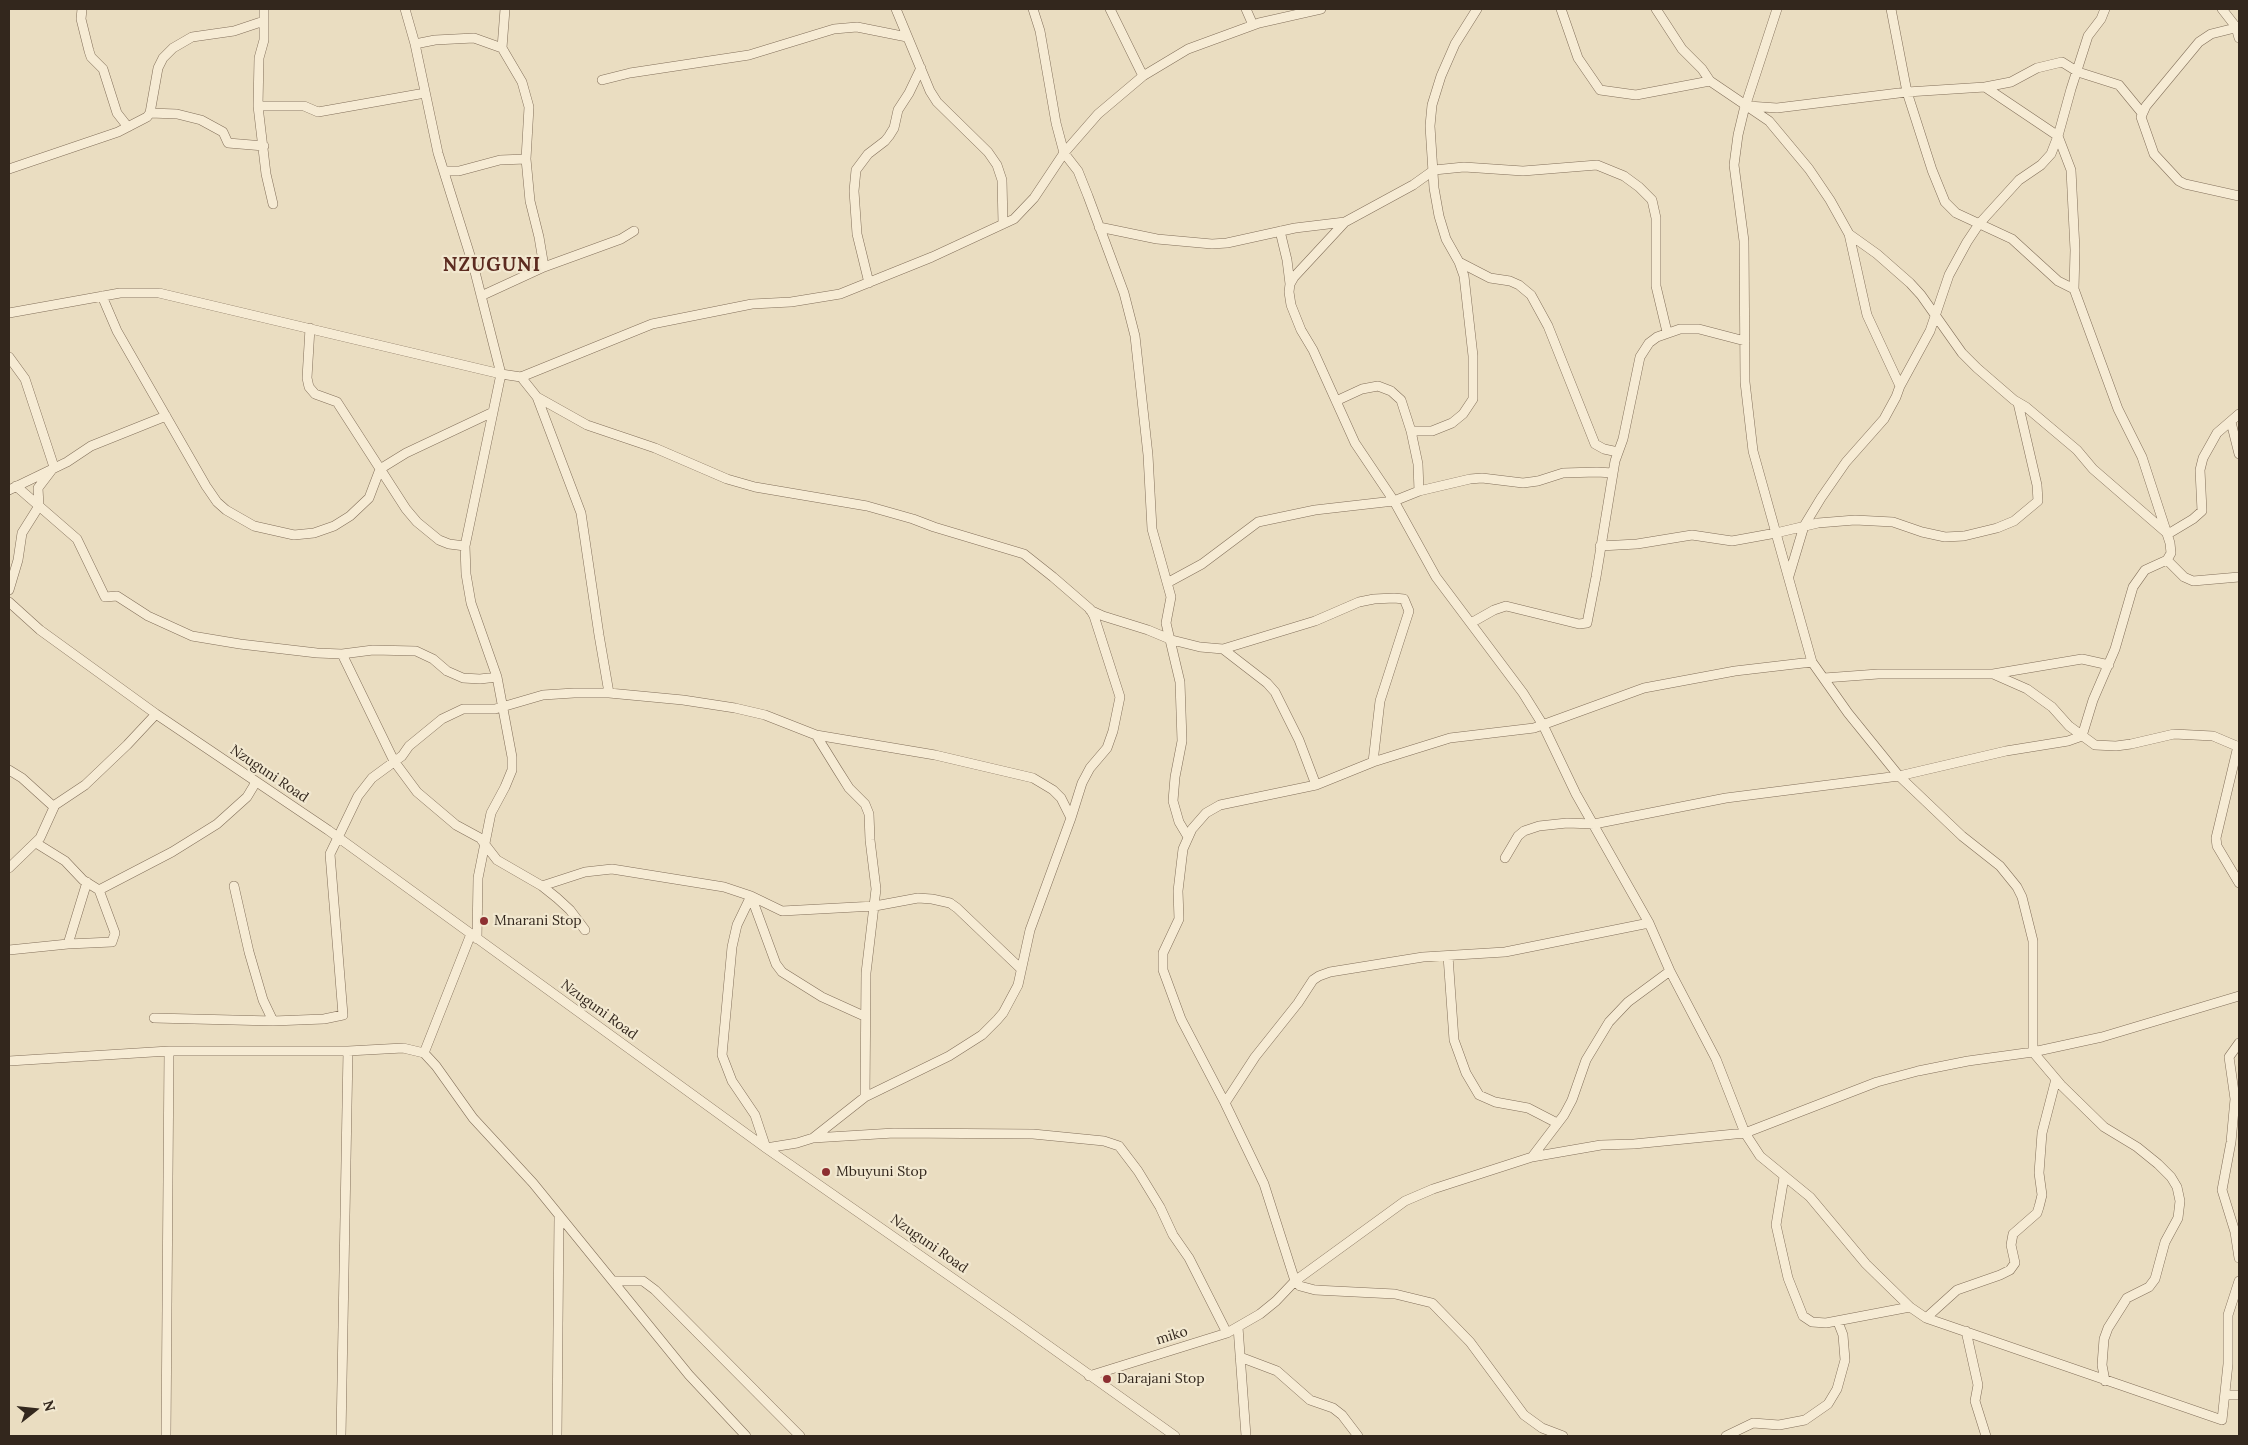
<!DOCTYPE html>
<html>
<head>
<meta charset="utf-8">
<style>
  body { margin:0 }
  #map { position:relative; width:2248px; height:1445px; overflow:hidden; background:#eaddc1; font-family:Lora,serif }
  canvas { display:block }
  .frame { position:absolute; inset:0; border:10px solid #33271d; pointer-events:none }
  .north { position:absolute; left:10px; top:1385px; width:50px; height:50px; -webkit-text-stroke:4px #f2e8d0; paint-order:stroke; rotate:74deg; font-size:14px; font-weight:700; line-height:20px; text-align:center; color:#33271d }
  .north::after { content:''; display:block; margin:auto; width:18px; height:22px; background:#33271d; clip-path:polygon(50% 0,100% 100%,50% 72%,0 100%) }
</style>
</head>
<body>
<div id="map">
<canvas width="2248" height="1445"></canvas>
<div class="frame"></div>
<div class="north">N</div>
</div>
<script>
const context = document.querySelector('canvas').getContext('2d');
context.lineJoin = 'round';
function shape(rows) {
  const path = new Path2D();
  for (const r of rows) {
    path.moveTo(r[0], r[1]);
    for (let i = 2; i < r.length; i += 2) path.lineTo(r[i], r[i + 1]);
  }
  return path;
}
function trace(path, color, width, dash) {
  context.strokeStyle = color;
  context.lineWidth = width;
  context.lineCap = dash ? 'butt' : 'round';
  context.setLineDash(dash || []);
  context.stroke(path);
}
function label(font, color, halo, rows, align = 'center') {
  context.font = font + ' Lora,serif';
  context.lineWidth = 4.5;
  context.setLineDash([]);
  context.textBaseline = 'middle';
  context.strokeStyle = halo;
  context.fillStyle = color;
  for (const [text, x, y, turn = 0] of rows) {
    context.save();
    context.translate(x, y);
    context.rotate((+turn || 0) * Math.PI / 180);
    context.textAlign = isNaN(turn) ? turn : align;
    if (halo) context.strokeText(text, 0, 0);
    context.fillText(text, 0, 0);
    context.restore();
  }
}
const street = shape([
  [82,9,81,19,89,51,91,57,103,69,117,113,128,127],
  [264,9,264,40,259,58,258,106,266,174,273,204],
  [405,9,415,44,438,153,474,268,501,374,465,546,466,574,471,603,497,677,512,757,512,770,505,787,491,813,478,878,477,939],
  [505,9,502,48,522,82,529,107,526,159,530,201,539,237,544,267],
  [896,9,930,91,937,102,988,152,997,165,1002,180,1003,224],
  [1033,9,1040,31,1056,123,1064,153,1078,171,1088,196,1124,293,1135,336,1148,455,1152,529,1171,597,1166,623,1180,682,1182,741,1175,777,1173,801,1179,822,1188,837],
  [1110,9,1143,76],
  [1246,9,1253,25],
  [1561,9,1578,58,1600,90,1636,95,1710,81],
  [1656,9,1682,49,1702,69,1710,81,1769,121,1809,169,1830,200,1849,234,1867,315,1900,386],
  [1777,9,1744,110,1738,135,1734,165,1744,241,1745,382,1753,451,1812,662,1848,713,1899,776,1962,836,2000,866,2017,887,2022,897,2033,941,2033,1052,2061,1085,2104,1127,2137,1147,2158,1164,2171,1177,2177,1187,2180,1201,2178,1218,2165,1242,2155,1279,2149,1287,2127,1298,2108,1328,2104,1339,2102,1365,2105,1381],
  [1891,9,1907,92,1932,170,1945,202,1956,213,2012,239,2058,281,2074,289],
  [2222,9,2236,27,2239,38],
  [2239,27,2211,34,2199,42,2146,106,2141,117,2154,154,2179,181,2185,184,2239,196],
  [415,44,435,40,474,38,502,48],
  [602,80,630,73,749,55,834,29,857,27,907,37],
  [258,106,304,106,318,112,425,93],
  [1748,106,1777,108,1907,92,1985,87,2011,82,2037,68,2062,62,2078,72,2119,85,2142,113],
  [150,113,158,68,163,58,173,48,192,37,234,31,264,21],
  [9,169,118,132,147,117,150,113,177,114,201,120,223,132,228,143,264,146],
  [444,171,459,171,500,160,526,159],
  [1345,222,1294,277,1290,284,1289,292,1291,305,1301,330,1313,350,1355,443,1394,501,1436,577,1523,693,1543,725,1576,794,1649,923,1670,971,1716,1059,1745,1133,1760,1156,1810,1197,1866,1264,1910,1307,1926,1318,2222,1420,2228,1364,2228,1315,2239,1281],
  [1099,227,1157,239,1212,244,1227,243,1295,228,1345,222,1413,185,1434,170,1464,167,1523,171,1597,165,1624,176,1639,187,1652,200,1656,218,1656,286,1667,332],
  [1280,231,1287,260,1290,284],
  [1849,234,1877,254,1910,283,1921,295,1962,353,1977,368,2014,400,2026,407,2077,450,2093,469,2168,534,2193,519,2202,511,2200,470,2203,458,2217,433,2239,414],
  [1459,262,1490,278,1510,281,1519,285,1531,295,1548,326,1595,444,1604,449,1618,452],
  [869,283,857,234,854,191,856,170,868,154,885,141,889,136,894,128,898,110,909,93,921,68],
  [102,296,117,331,206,486,217,502,226,510,254,526,294,535,314,533,334,526,350,516,369,498,380,469,406,453,493,412],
  [481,296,544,267,621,239,634,231],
  [9,313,120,293,159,293,501,374,521,377,652,324,752,304,791,302,840,294,932,257,1014,219,1034,198,1064,153,1098,114,1143,76,1188,49,1259,23,1321,9],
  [310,328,307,378,309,387,315,394,337,402,406,509,417,522,439,540,449,544,465,546],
  [9,357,25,379,54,467,38,488,39,506,22,533,18,560,9,590],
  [521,377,537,397,581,513,599,635,609,693],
  [537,397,587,425,655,448,727,479,755,487,867,506,913,519,934,527,1024,554,1053,577,1090,609,1094,616,1120,697,1113,731,1107,748,1090,768,1082,783,1071,818],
  [1336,401,1362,389,1378,386,1391,391,1401,400,1411,431,1418,464,1419,491],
  [2231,422,2239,454],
  [1411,431,1432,431,1452,423,1463,414,1473,399,1473,356,1464,276,1459,262,1446,239,1439,216,1434,188,1430,126,1432,105,1441,76,1455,44,1477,9],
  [16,486,77,539,105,597,117,596,148,616,192,636,240,644,317,653,342,654,373,650,416,651,433,659,447,671,463,678,480,679,497,677],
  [9,490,67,462,91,446,166,416],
  [1600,546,1637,544,1692,535,1732,541,1776,533,1818,523,1855,520,1893,522,1922,532,1945,537,1964,536,1997,528,2014,521,2038,501,2037,485,2018,403],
  [2167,560,2184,577,2193,581,2239,577],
  [1789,576,1804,526,1821,498,1846,462,1884,419,1896,397,1900,386,1930,331,1949,275,1967,242,1979,224,2019,180,2041,165,2051,154,2058,136,2071,89,2088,36,2101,19,2105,9],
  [1167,583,1202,564,1258,522,1315,510,1394,501,1419,491,1470,479,1482,478,1523,483,1538,481,1563,473,1597,472,1613,473],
  [9,602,40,630,156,714,328,830,766,1148,1007,1316,1175,1436],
  [1090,610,1103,616,1148,630,1172,640,1200,647,1223,649,1315,621,1359,602,1374,599,1394,598,1404,599,1409,611,1380,701,1373,762],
  [1471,623,1494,610,1506,606,1579,624,1587,623,1596,577,1615,461,1623,439,1640,357,1649,343,1657,337,1680,329,1699,329,1745,341],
  [1223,649,1267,683,1275,692,1299,740,1316,785],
  [342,654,394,761,417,792,456,825,480,838,497,860,542,886,557,898,570,910,585,930],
  [1993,674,2027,689,2052,707,2069,726,2095,745,2116,746,2131,744,2174,734,2213,736,2239,747],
  [1824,678,1878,674,1993,674,2082,659,2109,665],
  [816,735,837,769,849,788,865,804,869,814,870,840,876,889,866,973,865,1097],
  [2238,746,2216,838,2217,846,2239,883],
  [9,770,22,778,54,807],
  [36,843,65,861,83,880,99,890,115,933,112,942,68,944],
  [1505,858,1518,836,1524,831,1539,826,1567,823,1594,824,1726,798,1899,776,2006,751,2068,741,2082,736,2093,700,2115,649,2133,587,2145,570,2167,560,2171,553,2170,543,2142,457,2118,409,2074,289,2075,250,2071,170,2058,136,1985,87],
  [9,868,40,838,55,805,85,785,127,745,156,714],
  [234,886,249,952,263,1000,273,1021],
  [542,886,585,872,612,869,724,887,751,896,782,911,875,906,918,898,932,899,950,903,957,908,1021,969],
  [99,890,172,852,217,824,247,797,256,782],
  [751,896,776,964,782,972,822,997,864,1016],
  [9,950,68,944,87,882],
  [1448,956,1454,1040,1466,1073,1479,1095,1495,1102,1528,1108,1557,1123],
  [154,1018,273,1021,324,1019,343,1015,330,854,358,796,372,778,402,756,409,746,442,719,463,709,495,709,543,695,574,693,609,693,683,700,735,708,765,715,816,735,935,755,1033,778,1053,790,1061,798,1071,818,1030,930,1018,985,1003,1013,997,1020,982,1035,949,1056,865,1097,813,1138,797,1143,766,1148,755,1115,732,1081,722,1055,732,947,737,925,751,896],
  [2239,1043,2229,1057,2235,1099,2231,1142,2222,1190,2235,1232,2239,1258],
  [424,1053,471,934],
  [9,1061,169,1051,348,1051,403,1048,424,1053,436,1066,473,1118,533,1183,689,1375,746,1436],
  [1225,1103,1255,1057,1298,1003,1313,980,1319,976,1330,972,1423,957,1505,952,1649,923],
  [813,1138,894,1133,1033,1134,1104,1141,1119,1146,1138,1171,1160,1207,1173,1235,1189,1258,1227,1333],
  [1532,1157,1564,1115,1572,1100,1586,1060,1609,1022,1628,1002,1670,971],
  [1784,1177,1776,1225,1788,1278,1803,1316,1812,1322,1826,1323,1910,1307],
  [613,1281,643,1281,655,1290,800,1436],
  [1926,1318,1957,1290,2000,1275,2010,1270,2015,1263,2011,1245,2013,1234,2037,1213,2039,1207,2042,1195,2039,1173,2042,1133,2056,1079],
  [1238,1327,1246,1436],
  [1966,1331,1978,1385,1975,1401,1986,1436],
  [1240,1357,1277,1371,1310,1400,1333,1408,1342,1415,1358,1436],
  [1089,1376,1227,1333,1260,1314,1276,1301,1295,1281,1405,1201,1433,1189,1532,1157,1601,1145,1634,1144,1745,1133,1877,1082,1918,1071,1968,1061,2033,1052,2102,1037,2239,996],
  [2225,1395,2239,1395],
  [166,1436,169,1051],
  [341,1436,348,1051],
  [557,1436,559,1217],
  [1563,1436,1542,1428,1524,1415,1470,1342,1432,1303,1395,1294,1315,1290,1300,1286,1295,1281,1264,1184,1225,1103,1181,1019,1163,970,1163,953,1179,919,1178,891,1183,849,1192,829,1206,813,1220,805,1316,785,1373,762,1450,738,1534,728,1644,688,1735,671,1812,662],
  [1726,1436,1753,1423,1779,1425,1805,1420,1828,1404,1837,1389,1845,1360,1843,1335,1838,1322]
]);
const markers = [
  [484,921,5,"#8d2f31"],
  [826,1172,5,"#8d2f31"],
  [1107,1379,5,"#8d2f31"]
];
const streetNames = [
  ["Nzuguni Road",269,774,34],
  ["Nzuguni Road",599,1010,36],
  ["Nzuguni Road",929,1244,35],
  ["miko",1172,1336,-17]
];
const poiNames = [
  ["Mnarani Stop",494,921],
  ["Mbuyuni Stop",836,1172],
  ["Darajani Stop",1117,1379]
];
const districtNames = [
  ["NZUGUNI",492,266]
];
trace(street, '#826f5a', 10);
trace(street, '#f6ebd4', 9);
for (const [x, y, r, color] of markers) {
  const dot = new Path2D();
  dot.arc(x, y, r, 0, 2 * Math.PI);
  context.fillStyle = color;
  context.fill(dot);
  trace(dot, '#f2e8d0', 2);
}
label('14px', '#33271d', '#f2e8d0', streetNames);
label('14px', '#33271d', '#f2e8d0', poiNames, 'left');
context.letterSpacing = '1px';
label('bold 19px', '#5c2b20', '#f2e8d0', districtNames);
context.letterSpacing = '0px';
</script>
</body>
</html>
